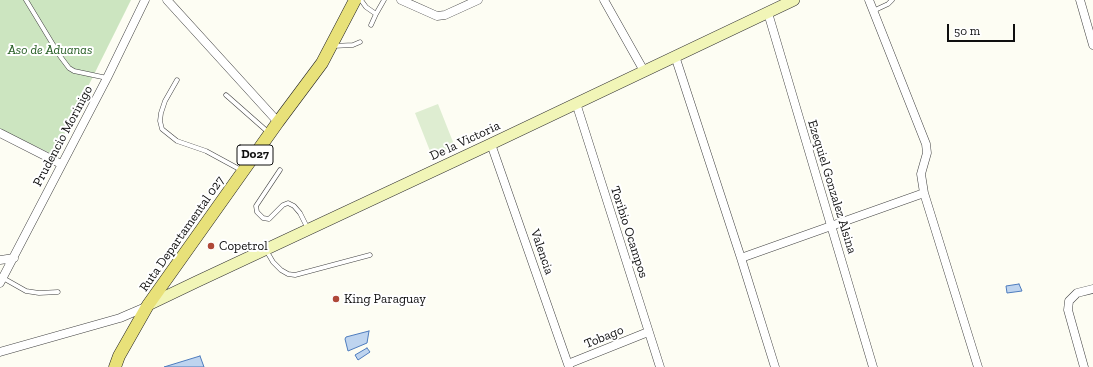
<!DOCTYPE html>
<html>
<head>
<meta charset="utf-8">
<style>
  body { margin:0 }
  #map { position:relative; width:1093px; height:367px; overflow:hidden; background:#fdfdf3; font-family:"Zilla Slab",serif }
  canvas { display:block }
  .scale { position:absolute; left:947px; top:24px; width:68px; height:18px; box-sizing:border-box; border:2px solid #0f0f0f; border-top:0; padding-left:5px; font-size:12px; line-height:14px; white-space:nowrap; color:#0f0f0f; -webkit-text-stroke:3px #fff; paint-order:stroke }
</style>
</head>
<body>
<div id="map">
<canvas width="1093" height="367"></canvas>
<div class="scale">50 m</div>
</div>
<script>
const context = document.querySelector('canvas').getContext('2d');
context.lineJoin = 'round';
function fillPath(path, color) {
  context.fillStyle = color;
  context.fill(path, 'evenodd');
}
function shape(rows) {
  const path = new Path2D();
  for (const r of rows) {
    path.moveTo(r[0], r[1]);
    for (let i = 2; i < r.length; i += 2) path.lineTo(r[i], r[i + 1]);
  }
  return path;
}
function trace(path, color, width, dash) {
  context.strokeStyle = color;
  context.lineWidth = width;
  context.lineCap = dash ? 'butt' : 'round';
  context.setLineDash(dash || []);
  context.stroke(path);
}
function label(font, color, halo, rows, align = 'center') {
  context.font = font + ' "Zilla Slab",serif';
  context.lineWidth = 4;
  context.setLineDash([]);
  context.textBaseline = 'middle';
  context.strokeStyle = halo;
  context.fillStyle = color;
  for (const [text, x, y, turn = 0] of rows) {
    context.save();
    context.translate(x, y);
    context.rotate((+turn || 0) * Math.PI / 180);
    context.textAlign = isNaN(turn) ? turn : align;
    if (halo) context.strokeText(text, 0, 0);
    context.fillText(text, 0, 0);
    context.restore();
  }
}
const green = shape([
  [0,0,131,0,54,155,0,129]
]);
const pitch = shape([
  [438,104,455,147,432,156,415,113]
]);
const water = shape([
  [1019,284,1022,291,1007,293,1006,286,1019,284],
  [369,331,367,343,348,351,345,339,346,337,369,331],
  [367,348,370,352,358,360,355,355,367,348],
  [200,356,204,367,164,367,200,356]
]);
const lane = shape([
  [26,0,60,56,69,68,74,71,107,78],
  [361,0,366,7,376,14,371,25],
  [873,11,888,4,892,0],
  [376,14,384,0],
  [333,46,353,45,360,42],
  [177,80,165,101,161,113,160,121,162,129,177,141,206,151,241,170],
  [226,95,268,132],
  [280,170,256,206,257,212,263,218,269,219,283,205,288,203,294,206,300,213,308,229],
  [266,250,273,262,281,270,288,274,295,275,370,255],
  [3,278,26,291,39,293,58,292]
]);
const street = shape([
  [167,0,278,122],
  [401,0,437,16,445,15,478,0],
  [604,0,644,71],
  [869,0,926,144,927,153,921,174,924,193,978,367],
  [1080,0,1093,45],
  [768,13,873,367],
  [675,56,741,258,775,367],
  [576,103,660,367],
  [0,133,61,164],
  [491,144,569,367],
  [741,258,924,193],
  [0,260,14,258],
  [0,283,107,78,145,0],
  [0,352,120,318,148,306],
  [568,364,648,332],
  [1084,367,1068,310,1069,301,1077,293,1093,289]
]);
const secondary = shape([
  [148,305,196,282,491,144,794,0]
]);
const primary = shape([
  [115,367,119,356,148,305,278,122,322,63,355,0]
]);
const markers = [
  [211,246,4,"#af4838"],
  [336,299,4,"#af4838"]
];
const shields = [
  [255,155,36]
];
const shieldNames = [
  ["D027",255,155]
];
const parkNames = [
  ["Aso de Aduanas",50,50]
];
const streetNames = [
  ["Prudencio Morinigo",63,136,-62],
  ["De la Victoria",465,141,-25],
  ["Ezequiel Gonzalez Alsina",832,187,73],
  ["Toribio Ocampos",629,232,72],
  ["Ruta Departamental 027",182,234,-55],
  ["Valencia",542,252,71],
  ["Tobago",604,337,-22]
];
const poiNames = [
  ["Copetrol",219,246],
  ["King Paraguay",344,299]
];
fillPath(green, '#cce5c0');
fillPath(pitch, '#deedd1');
fillPath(water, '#bed4ef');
trace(water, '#4e7cbd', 1);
trace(lane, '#424242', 5);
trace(street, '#424242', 9);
trace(secondary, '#313131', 12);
trace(primary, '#202020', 13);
trace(lane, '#fff', 4);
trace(street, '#fff', 8);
trace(secondary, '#f1f5b7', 11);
trace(primary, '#e8e179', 12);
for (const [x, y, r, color] of markers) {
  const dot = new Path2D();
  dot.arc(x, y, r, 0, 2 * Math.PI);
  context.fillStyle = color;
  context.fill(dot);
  trace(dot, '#fff', 1.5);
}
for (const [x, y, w] of shields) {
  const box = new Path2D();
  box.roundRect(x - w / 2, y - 10, w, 20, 3);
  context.fillStyle = '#fff';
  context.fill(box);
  trace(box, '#0f0f0f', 1);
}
label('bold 12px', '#0f0f0f', null, shieldNames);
label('italic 13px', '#296027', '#fff', parkNames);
label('13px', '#0f0f0f', '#fff', streetNames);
label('13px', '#0f0f0f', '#fff', poiNames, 'left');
</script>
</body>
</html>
